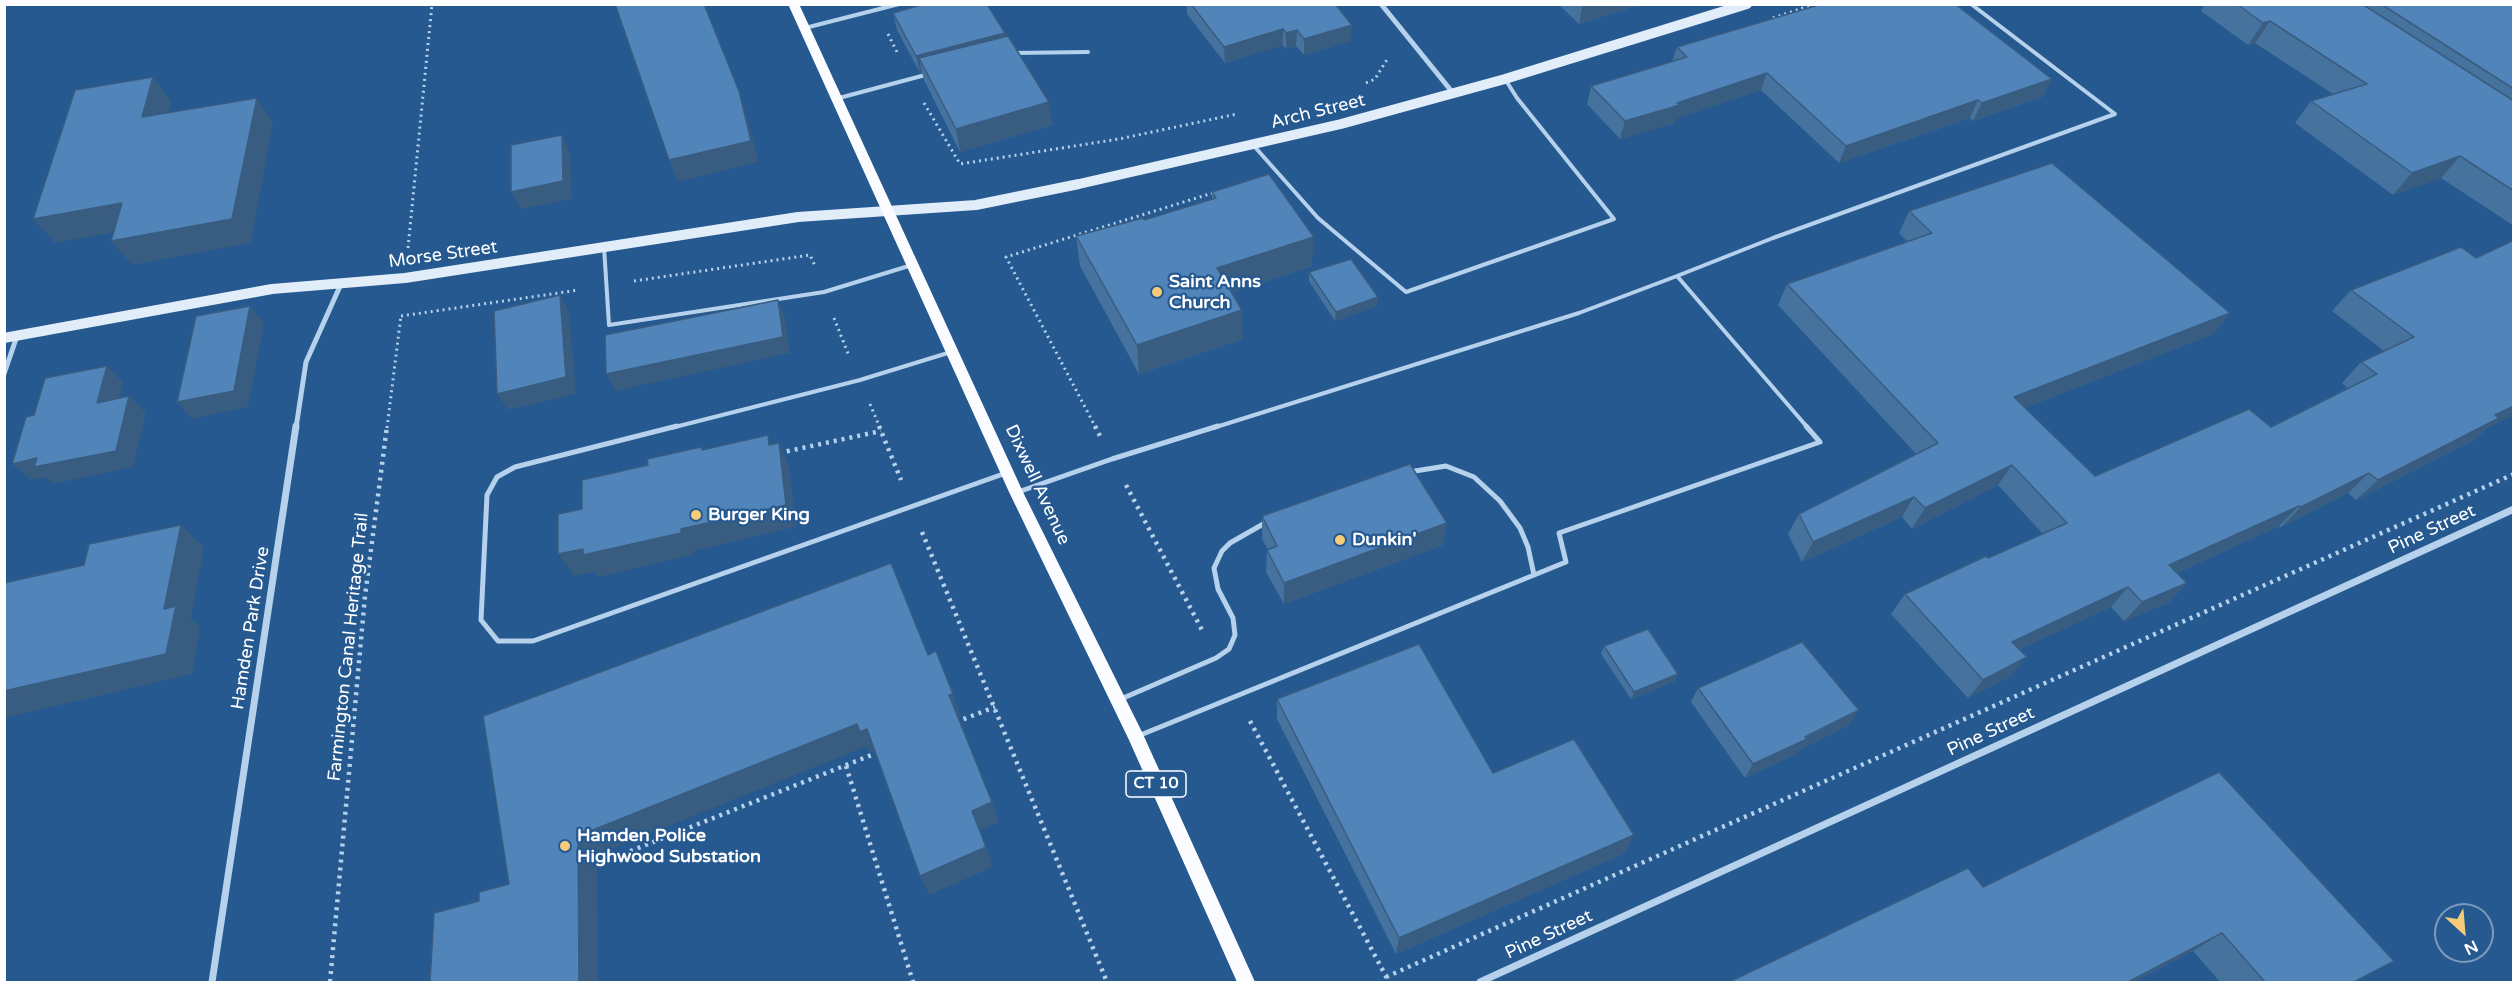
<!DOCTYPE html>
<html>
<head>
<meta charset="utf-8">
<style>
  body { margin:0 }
  #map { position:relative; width:2518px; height:987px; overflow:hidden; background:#255990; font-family:"Varela Round",sans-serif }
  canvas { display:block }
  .frame { position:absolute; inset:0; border:6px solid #fff; pointer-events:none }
  .north { position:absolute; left:2434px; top:903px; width:60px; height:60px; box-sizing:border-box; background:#255990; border:2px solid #7c9bbc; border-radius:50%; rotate:154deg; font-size:16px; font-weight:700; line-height:24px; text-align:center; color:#fff }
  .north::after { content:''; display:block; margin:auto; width:21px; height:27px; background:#f6cc79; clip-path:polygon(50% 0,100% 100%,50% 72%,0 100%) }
</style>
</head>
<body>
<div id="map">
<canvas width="2518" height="987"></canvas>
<div class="frame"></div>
<div class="north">N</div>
</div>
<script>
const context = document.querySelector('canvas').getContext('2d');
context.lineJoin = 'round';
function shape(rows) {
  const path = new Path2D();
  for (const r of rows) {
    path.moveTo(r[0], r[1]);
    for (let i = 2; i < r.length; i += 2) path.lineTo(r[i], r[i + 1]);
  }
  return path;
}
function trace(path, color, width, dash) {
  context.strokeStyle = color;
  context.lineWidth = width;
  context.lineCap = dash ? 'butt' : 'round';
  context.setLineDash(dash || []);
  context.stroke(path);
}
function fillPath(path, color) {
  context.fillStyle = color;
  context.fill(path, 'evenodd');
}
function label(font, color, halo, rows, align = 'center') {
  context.font = font + ' "Varela Round",sans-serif';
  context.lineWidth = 4.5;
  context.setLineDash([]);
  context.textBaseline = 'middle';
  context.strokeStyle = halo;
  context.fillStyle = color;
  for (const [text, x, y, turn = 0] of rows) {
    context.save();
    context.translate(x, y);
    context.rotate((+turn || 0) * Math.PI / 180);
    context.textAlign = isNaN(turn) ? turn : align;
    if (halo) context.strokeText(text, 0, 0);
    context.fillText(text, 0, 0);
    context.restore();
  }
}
const pathFar1 = shape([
  [1773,18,1815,4],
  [888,34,898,54],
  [1366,83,1375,79,1388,58],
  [924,103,960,164,1119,139,1237,114],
  [408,248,432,4],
  [634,281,810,255,815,266],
  [401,316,579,290],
  [834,318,849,356],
  [870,404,880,428],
  [387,428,401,315],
  [1096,428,1006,257,1216,192]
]);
const path = shape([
  [879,426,901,480],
  [1095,426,1100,436],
  [779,453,881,431],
  [1126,485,1203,632],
  [922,532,1107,982],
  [1250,721,1389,982],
  [956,722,995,707],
  [846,766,913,982],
  [593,866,879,752],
  [1386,977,2514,474],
  [330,982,365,596,387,426]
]);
const laneFar1 = shape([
  [805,28,899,4],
  [1013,53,1088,52],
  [839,98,929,74],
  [1254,146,1318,218,1406,292,1614,219,1517,98,1505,79],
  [604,247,609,325,824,292,912,265],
  [1677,276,1773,238,2115,114,1971,4],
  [671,428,860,380,951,352],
  [1213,428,1579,313,1677,276,1808,428]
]);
const lane = shape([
  [677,426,515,467,497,477,487,495,481,620,498,641,533,641,1006,473],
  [1409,472,1446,466,1474,477,1500,501,1520,528,1528,547,1534,575],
  [1018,492,1112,459,1218,426],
  [1121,699,1216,658,1229,649,1235,635,1233,618,1218,589,1214,568,1222,551,1230,543,1265,523],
  [1138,736,1566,562,1559,533,1820,442,1806,426]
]);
const streetFar1 = shape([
  [1381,4,1453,93],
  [4,374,17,336],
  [296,428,306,362,341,284]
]);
const street = shape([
  [212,982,296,426],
  [1480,982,2514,509]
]);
const secondary = shape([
  [4,338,272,289,405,278,798,217,976,205,1079,184,1341,124,1505,79,1747,4]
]);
const primary = shape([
  [788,4,799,4,1023,492,1142,732,1255,982,1237,982,1129,740,1009,492,788,4]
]);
const wall = shape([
  [1187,4,1335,4,1351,41,1304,55,1296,46,1286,49,1283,45,1225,63,1187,14],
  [1558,4,1642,4,1579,24],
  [2205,4,2514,5,2514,226,2441,178,2393,195,2295,123,2311,101,2333,94,2255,43,2248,45,2201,11],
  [893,13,1005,36,1053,125,960,152,924,80,922,72,920,73,897,30],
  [1677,47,2052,79,2042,97,1973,121,1970,118,1839,163,1761,90,1675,119,1675,123,1620,139,1587,104,1591,86,1672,62],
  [1212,192,1312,266,1232,293,1243,339,1139,374,1080,266,1076,236,1144,220,1212,199],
  [1909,211,2230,313,2213,334,2025,408,2095,476,2271,427,2349,389,2342,383,2361,362,2384,351,2332,311,2351,290,2476,258,2514,240,2514,415,2487,428,2476,439,2356,500,2348,493,2281,527,2279,526,2177,573,2187,583,2168,603,2124,621,2111,607,2020,649,2011,676,1968,698,1891,614,1905,594,2043,534,1998,485,1912,529,1902,517,1802,562,1788,534,1799,514,1916,454,1778,305,1787,284,1907,241,1899,233],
  [1309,272,1377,306,1335,321,1309,281],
  [1262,516,1443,545,1284,604,1266,572,1267,550,1268,550,1262,539],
  [1604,646,1675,681,1631,699,1601,654],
  [1698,688,1849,725,1801,749,1798,753,1745,778,1691,702],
  [1277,699,1625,853,1396,954,1277,719],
  [2219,772,2354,982,2220,982,2193,951,2134,982,1729,982,1983,887]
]);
const shadedWall = shape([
  [1590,4,1642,4,1579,24,1582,7],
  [2270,21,2255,43,2248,45,2263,23],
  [1352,25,1351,41,1304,55,1304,39],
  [1283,29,1283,45,1225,63,1224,47],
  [1297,30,1296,46,1286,49,1286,33],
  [1005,33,1008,51,919,58,922,72,920,73,916,56],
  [1767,73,1761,90,1675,119,1675,123,1620,139,1625,121],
  [153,77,171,101,161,142,142,117],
  [2052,79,2042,97,1973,121,1982,103],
  [739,91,746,113,759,162,678,182,669,160],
  [257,98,273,122,251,243,132,265,111,241],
  [1978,100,1970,118,1839,163,1846,146],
  [1049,102,1053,125,960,152,956,129],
  [562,135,570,153,572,199,521,209,511,192],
  [2460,156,2441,178,2393,195,2412,173],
  [122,203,142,227,55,243,33,219],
  [1314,237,1312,266,1218,298,1217,268],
  [560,295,569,312,576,394,508,410,497,394],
  [1378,297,1377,306,1335,321,1336,312],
  [778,300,785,317,790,353,615,391,606,374],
  [250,306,264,323,248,407,192,419,177,402],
  [1242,310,1243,339,1139,374,1137,345],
  [2230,313,2213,334,2000,418,2014,397],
  [107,366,123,382,114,419,97,403],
  [129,396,146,413,133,467,53,484,45,477,31,480,12,464],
  [2514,406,2514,415,2487,428,2476,439,2356,500,2378,480,2495,415],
  [779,443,789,465,796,527,693,551,693,555,598,577,594,572,574,576,558,554,681,529],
  [2012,465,1998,485,1912,529,1925,508],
  [2369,473,2348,493,2281,527,2301,507],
  [1914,497,1902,517,1802,562,1813,542],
  [2299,506,2279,526,2151,585,2169,565],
  [1447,523,1443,545,1284,604,1284,583],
  [181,525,204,547,191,619,200,627,192,674,4,718,4,691,164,609],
  [2187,583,2168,603,2124,621,2142,602],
  [2128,587,2111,607,1997,660,2012,642],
  [2027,657,2011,676,1968,698,1983,680],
  [1678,674,1675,681,1631,699,1634,692],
  [953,694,961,716,957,717,949,695],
  [1859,710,1849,725,1801,749,1798,753,1745,778,1753,764],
  [857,724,867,729,877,750,870,753,867,746,597,855,598,982,579,982,578,836],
  [992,802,999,822,979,831,972,811],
  [1634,835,1625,853,1396,954,1399,938],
  [986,847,993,867,929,895,920,876],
  [2222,933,2193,951,2134,982,2128,982]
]);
const building = shape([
  [615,4,704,4,739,91,751,141,669,160,615,4],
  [925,4,987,4,1005,33,916,56,893,13,925,4],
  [1191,4,1335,4,1352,25,1304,39,1297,30,1286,33,1283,29,1224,47,1191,4],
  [1822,4,1955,4,2052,79,1982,103,1978,100,1846,146,1767,73,1677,103,1680,105,1625,121,1591,86,1687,57,1677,47,1822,4],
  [2237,4,2362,4,2514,101,2514,191,2460,156,2412,173,2311,101,2367,84,2270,21,2263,23,2237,4],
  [2381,4,2514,5,2514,89,2381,4],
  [1008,36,1049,102,956,129,919,58,1008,36],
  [153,77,142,117,257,98,232,219,111,241,122,203,33,219,75,90,153,77],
  [562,135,563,181,511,192,511,145,562,135],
  [2052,163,2230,313,2014,397,2095,476,2249,409,2271,427,2377,374,2361,362,2414,337,2351,290,2461,247,2476,258,2514,240,2514,406,2495,415,2499,418,2378,480,2369,473,2301,507,2299,506,2169,565,2187,583,2142,602,2128,587,2012,642,2027,657,1983,680,1905,594,1986,556,1988,558,2067,523,2012,465,1925,508,1914,497,1813,542,1799,514,1938,443,1787,284,1932,233,1909,211,2052,163],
  [1269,174,1314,237,1217,268,1242,310,1137,345,1076,236,1143,218,1144,220,1216,198,1212,192,1269,174],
  [1351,259,1378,297,1336,312,1309,272,1351,259],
  [560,295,566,377,497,394,494,311,560,295],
  [778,300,783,337,606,374,605,335,778,300],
  [250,306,234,391,177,402,196,316,250,306],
  [107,366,97,403,129,396,116,451,34,467,37,458,12,464,26,417,34,415,45,378,107,366],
  [768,435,769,445,779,443,786,505,681,529,681,533,583,555,583,549,558,554,558,514,582,509,582,480,648,465,647,459,701,447,702,450,768,435],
  [1410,464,1447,523,1284,583,1267,550,1277,546,1262,516,1410,464],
  [181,525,164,609,176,606,166,654,4,691,4,583,84,565,89,544,181,525],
  [891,563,928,655,936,651,953,694,949,695,992,802,972,811,986,847,920,876,867,729,860,732,857,724,578,836,579,982,430,982,434,913,479,901,479,892,509,884,483,716,891,563],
  [1648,629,1678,674,1634,692,1604,646,1648,629],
  [1802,642,1859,710,1805,737,1807,739,1753,764,1698,688,1802,642],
  [1419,644,1493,773,1574,739,1634,835,1399,938,1277,699,1419,644],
  [2219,772,2394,961,2354,982,2265,982,2222,933,2128,982,1729,982,1968,868,1983,887,2219,772]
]);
const markers = [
  [1157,292,6,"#f6cc79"],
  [696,515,6,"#f6cc79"],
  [1340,540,6,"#f6cc79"],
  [565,846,6,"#f6cc79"]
];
const shields = [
  [1156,784,60]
];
const shieldNames = [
  ["CT 10",1156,784]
];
const streetNames = [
  ["Arch Street",1318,112,-14],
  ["Morse Street",443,255,-8],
  ["Dixwell Avenue",1037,485,65],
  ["Pine Street",2432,530,-25],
  ["Hamden Park Drive",251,628,-81],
  ["Farmington Canal Heritage Trail",349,647,-84],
  ["Pine Street",1991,732,-25],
  ["Pine Street",1549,935,-25]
];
const poiNames = [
  ["Saint Anns",1169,282],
  ["Church",1169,303],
  ["Burger King",708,515],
  ["Dunkin'",1352,540],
  ["Hamden Police",577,836],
  ["Highwood Substation",577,857]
];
trace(pathFar1, '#b6d1ec', 3, [2, 4]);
trace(path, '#b6d1ec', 4.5, [3, 5]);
trace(laneFar1, '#b6d1ec', 4);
trace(lane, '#b6d1ec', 5);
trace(streetFar1, '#b6d1ec', 5);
trace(street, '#b6d1ec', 7);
trace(secondary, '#e1edf9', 10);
fillPath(primary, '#fafcff');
fillPath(wall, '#46729e');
fillPath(shadedWall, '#395c81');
fillPath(building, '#5184b8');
trace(building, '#395c81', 1.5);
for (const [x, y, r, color] of markers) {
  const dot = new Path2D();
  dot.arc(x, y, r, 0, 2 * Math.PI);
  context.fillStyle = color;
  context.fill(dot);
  trace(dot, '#255990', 2);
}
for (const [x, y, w] of shields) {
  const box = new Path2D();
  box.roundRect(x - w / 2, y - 13, w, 26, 4.5);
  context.fillStyle = '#255990';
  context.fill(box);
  trace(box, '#fff', 1.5);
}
label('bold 16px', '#fff', null, shieldNames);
label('18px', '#fff', '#255990', streetNames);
label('bold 18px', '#fff', '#255990', poiNames, 'left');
</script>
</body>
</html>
